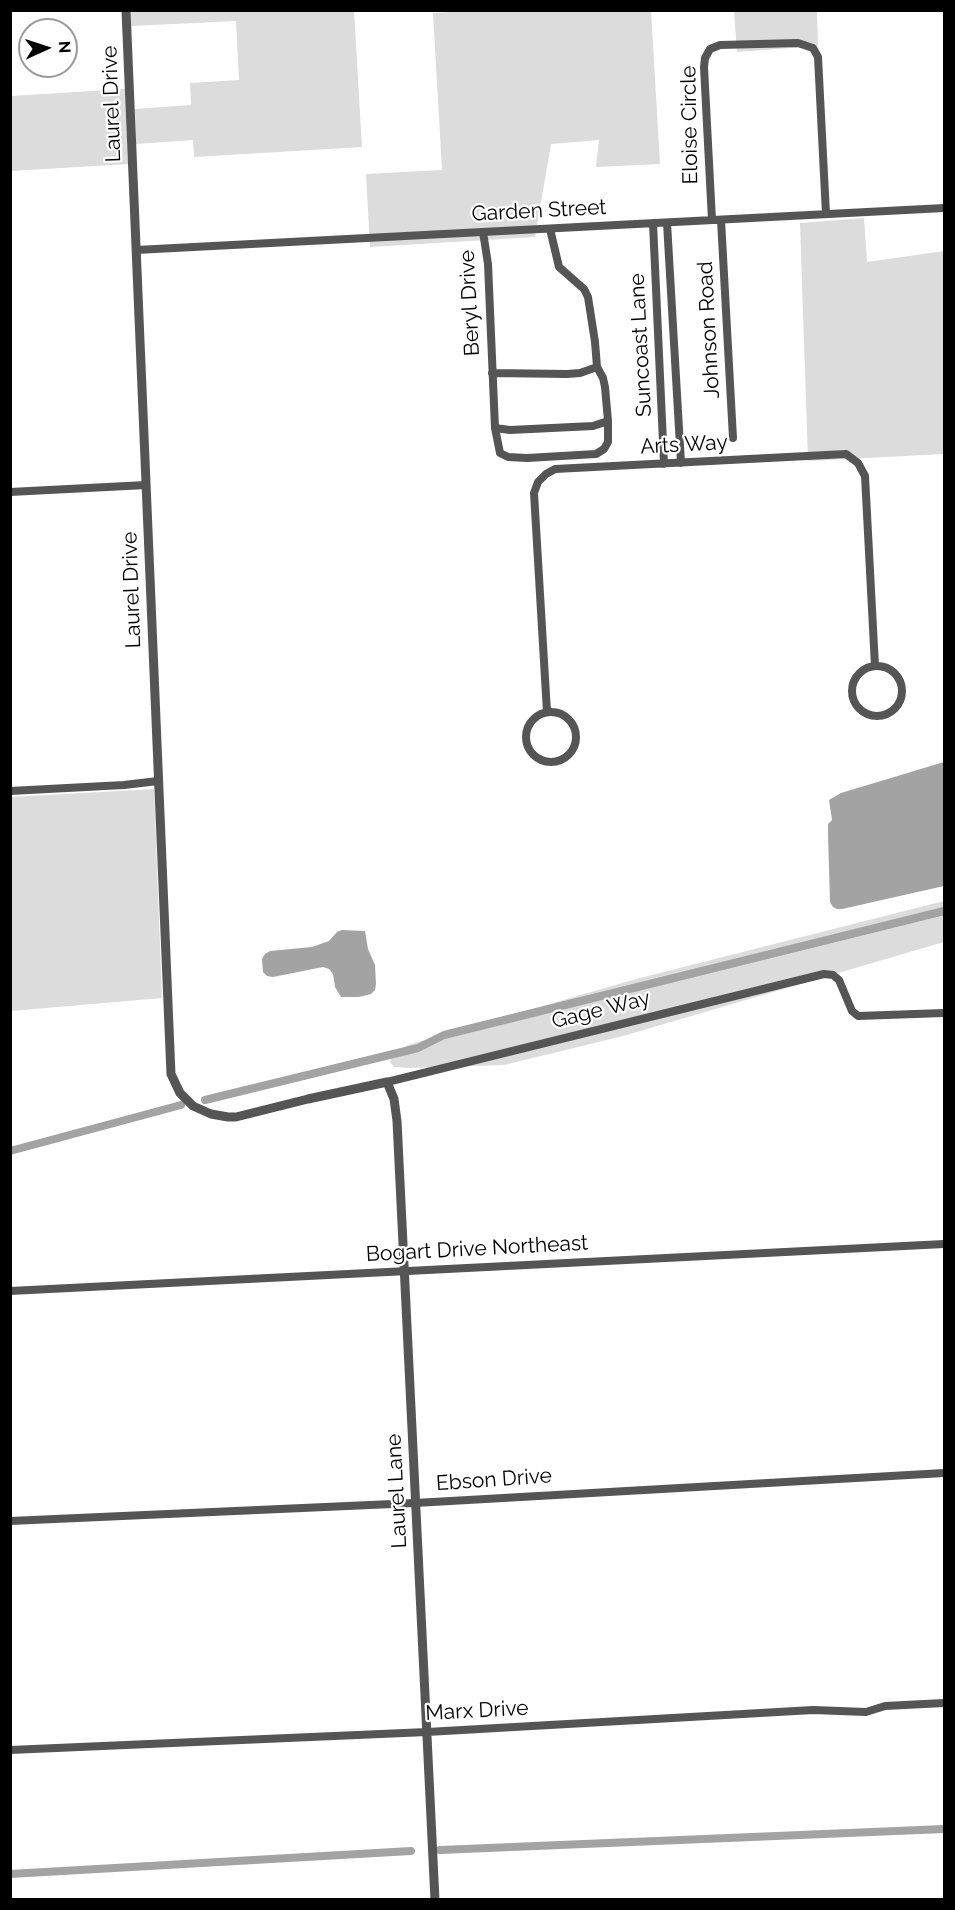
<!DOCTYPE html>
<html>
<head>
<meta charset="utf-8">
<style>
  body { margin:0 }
  #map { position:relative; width:955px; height:1910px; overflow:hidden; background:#fff; font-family:Raleway,sans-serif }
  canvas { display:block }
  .frame { position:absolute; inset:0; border:12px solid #000; pointer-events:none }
  .north { position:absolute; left:18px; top:18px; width:60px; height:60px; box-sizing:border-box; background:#fff; border:2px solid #999; border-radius:50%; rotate:87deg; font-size:16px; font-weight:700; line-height:24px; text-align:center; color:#000 }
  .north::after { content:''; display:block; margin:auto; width:21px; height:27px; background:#000; clip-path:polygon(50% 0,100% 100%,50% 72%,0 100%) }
</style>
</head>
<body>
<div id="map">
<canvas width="955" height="1910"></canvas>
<div class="frame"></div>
<div class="north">N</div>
</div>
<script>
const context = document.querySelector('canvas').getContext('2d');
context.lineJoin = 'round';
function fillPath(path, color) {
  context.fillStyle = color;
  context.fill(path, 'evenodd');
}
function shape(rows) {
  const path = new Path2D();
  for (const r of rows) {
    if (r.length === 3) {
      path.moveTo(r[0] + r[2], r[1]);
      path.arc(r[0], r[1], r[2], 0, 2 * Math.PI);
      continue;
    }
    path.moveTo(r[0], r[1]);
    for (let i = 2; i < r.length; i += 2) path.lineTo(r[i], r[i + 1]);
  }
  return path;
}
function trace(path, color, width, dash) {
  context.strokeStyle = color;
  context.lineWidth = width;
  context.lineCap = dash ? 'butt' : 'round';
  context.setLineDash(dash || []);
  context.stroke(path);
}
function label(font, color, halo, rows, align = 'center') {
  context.font = font + ' Raleway,sans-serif';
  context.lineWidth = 4.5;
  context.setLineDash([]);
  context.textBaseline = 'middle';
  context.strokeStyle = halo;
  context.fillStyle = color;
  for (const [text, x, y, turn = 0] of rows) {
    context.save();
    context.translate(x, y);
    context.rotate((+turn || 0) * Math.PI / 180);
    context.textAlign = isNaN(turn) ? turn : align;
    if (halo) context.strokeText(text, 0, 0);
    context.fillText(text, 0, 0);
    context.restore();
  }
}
const green = shape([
  [481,10,651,11,660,164,596,167,599,140,551,144,535,237,370,247,366,174,442,170,433,13],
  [131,11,354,11,362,147,194,157,193,140,136,144,135,109,191,105,190,83,239,80,236,21,131,26],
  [734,11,817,11,818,46,737,52],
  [125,89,128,164,11,171,11,96],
  [864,218,867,262,944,251,944,454,808,461,800,223],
  [154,789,162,998,11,1011,11,797],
  [944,901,944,942,623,1036,504,1065,410,1068,394,1067,390,1062,394,1053,408,1045,456,1031,636,979]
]);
const water = shape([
  [944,762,944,886,842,909,837,909,833,907,830,902,828,835,828,824,832,820,829,800,841,793],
  [342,930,365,931,368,949,375,965,376,984,375,990,371,994,359,997,341,997,335,987,333,974,329,969,323,967,273,977,267,976,263,972,262,959,265,954,270,951,312,947,329,941,337,932]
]);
const canal = shape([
  [205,1100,418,1048,444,1035,944,911],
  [10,1151,181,1105],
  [440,1850,944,1829],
  [10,1874,411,1851]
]);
const minor = shape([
  [712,220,704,67,705,58,710,49,720,45,798,43,813,48,818,57,826,214],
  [721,220,733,438],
  [653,223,664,464],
  [667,223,681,463],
  [483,232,488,264,495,428,500,453,508,457,527,458,596,454,604,449,608,442,608,421,605,387,603,378,597,367,595,342,588,297,584,289,559,267,550,229],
  [136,250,944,208],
  [492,373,567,374,580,373,597,367],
  [495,428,510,430,593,426,608,421],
  [10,492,146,485],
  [877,691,25],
  [551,737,25],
  [547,712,534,493,538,482,546,474,555,469,846,454,858,463,865,476,875,666],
  [10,791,124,785,158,781],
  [387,1082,824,974,833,975,839,980,852,1011,858,1016,944,1013],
  [10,1291,944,1244],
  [10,1521,415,1503,944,1473],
  [10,1750,427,1732,813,1710,866,1712,885,1706,944,1703]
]);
const tertiary = shape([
  [126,10,171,1074,180,1093,193,1106,211,1114,228,1117,236,1117,308,1099,387,1082,394,1099,397,1121,435,1900]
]);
const streetNames = [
  ["Laurel Drive",112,104,-92],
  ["Eloise Circle",690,125,-91],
  ["Garden Street",539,211,-3],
  ["Beryl Drive",470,303,-93],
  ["Johnson Road",709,330,-93],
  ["Suncoast Lane",641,345,-93],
  ["Arts Way",684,445,-3],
  ["Laurel Drive",132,590,-92],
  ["Gage Way",601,1010,-14],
  ["Bogart Drive Northeast",477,1249,-3],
  ["Ebson Drive",494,1480,-4],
  ["Laurel Lane",397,1491,-93],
  ["Marx Drive",477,1711,-3]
];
fillPath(green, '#dcdcdc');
fillPath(water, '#a3a3a3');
trace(canal, '#a3a3a3', 8);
trace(minor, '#555', 8);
trace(tertiary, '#555', 9);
label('21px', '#000', '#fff', streetNames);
</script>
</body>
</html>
